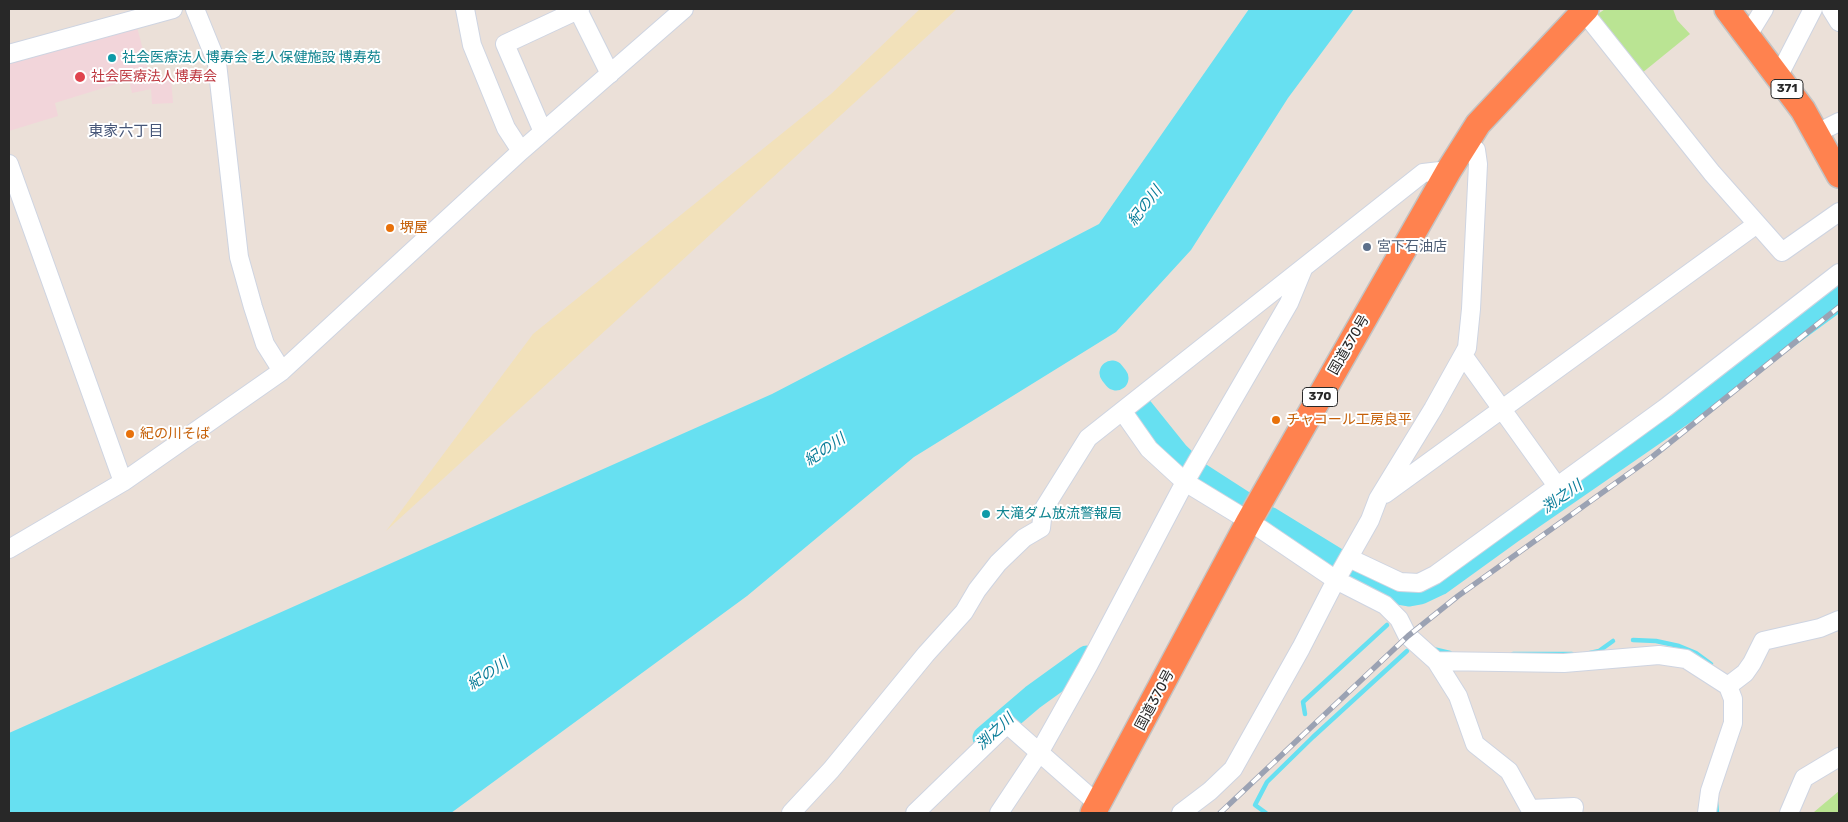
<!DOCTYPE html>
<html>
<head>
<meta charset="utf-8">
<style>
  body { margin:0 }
  #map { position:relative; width:1848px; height:822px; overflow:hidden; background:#ebe0d8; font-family:Rubik,sans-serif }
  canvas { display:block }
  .frame { position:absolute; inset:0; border:10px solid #282828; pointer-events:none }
</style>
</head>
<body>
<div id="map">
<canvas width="1848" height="822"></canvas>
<div class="frame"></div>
</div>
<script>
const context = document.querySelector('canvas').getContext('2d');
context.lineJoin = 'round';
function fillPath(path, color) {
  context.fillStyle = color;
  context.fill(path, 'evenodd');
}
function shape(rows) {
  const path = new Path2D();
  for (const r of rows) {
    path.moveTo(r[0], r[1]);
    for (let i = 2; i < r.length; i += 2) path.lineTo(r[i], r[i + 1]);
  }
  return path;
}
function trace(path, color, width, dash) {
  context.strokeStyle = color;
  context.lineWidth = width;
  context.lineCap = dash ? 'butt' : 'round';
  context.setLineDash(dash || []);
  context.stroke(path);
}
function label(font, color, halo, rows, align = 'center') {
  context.font = font + ' Rubik,"Noto Sans JP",sans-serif';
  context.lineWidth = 4;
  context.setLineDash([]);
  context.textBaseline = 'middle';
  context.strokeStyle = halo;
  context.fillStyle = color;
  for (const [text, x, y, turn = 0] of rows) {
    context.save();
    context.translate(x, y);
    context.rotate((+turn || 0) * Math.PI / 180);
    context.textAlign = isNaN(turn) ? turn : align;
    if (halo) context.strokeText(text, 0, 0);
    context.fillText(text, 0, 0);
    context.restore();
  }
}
const medical = shape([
  [136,23,150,77,171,77,173,103,152,104,151,89,132,93,129,80,55,103,58,116,9,131,9,58]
]);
const green = shape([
  [1605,9,1673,9,1677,20,1690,34,1642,73,1599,19,1598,14],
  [1839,791,1839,813,1814,813,1814,812]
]);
const sand = shape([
  [920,9,957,9,386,531,533,334,831,94]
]);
const water = shape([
  [1249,9,1354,9,1288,98,1191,250,1116,332,914,457,747,596,451,813,9,813,9,733,772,394,1099,224]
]);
const stream = shape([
  [1633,640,1656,641,1679,646,1696,653,1711,664],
  [1433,649,1450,653],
  [1590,653,1599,651,1613,641],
  [1513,654,1572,654],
  [1305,714,1303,702,1387,625],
  [1716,802,1717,813],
  [1266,813,1255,805,1267,782,1313,737,1407,651]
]);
const river = shape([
  [1112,373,1116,378],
  [1140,408,1177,454,1198,474,1243,503],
  [1269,519,1370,581,1397,592,1409,594,1420,592,1439,583,1511,531,1685,411,1839,298],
  [985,738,1033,697,1087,658]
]);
const minor = shape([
  [195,9,217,63,239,257,253,307,265,344,282,371],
  [465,9,472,45,506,128,521,151],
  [1831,9,1839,22],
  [578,10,610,74],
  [1583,11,1712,173,1782,252,1839,212],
  [1748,35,1764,9],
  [9,54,173,9],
  [1778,77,1813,9],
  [543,132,505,44,580,9],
  [1817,133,1839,122],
  [9,164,123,482],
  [1463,355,1557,486],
  [1123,412,1149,449,1185,482,1249,521,1336,580,1385,605,1399,619,1407,635,1436,661,1458,696,1475,744,1509,771,1530,809,1574,807,1573,813],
  [1385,494,1757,224],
  [9,549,123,482,282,371,521,151,684,9],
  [1349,558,1400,582,1419,583,1435,575,1665,408,1839,273],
  [1436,661,1564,663,1659,655,1686,659,1728,686],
  [791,813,831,770,926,654,964,612,977,590,998,563,1024,538,1041,528,1043,510,1088,438,1423,173,1449,170],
  [915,813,1007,724,1099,805],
  [999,813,1039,753,1089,664,1185,482,1289,303,1303,269],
  [1181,813,1210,791,1233,769,1301,648,1336,580,1370,520,1378,499,1433,409,1467,348,1471,309,1478,164,1476,150,1465,144],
  [1707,813,1710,791,1733,723,1733,699,1728,686,1745,673,1752,663,1763,641,1820,628,1839,620],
  [1789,813,1804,778,1839,757]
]);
const highway = shape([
  [1727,9,1803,110,1839,175],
  [1093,813,1249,521,1449,170,1478,124,1586,9]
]);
const rail = shape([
  [1220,813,1408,636,1458,596,1652,457,1839,307]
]);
const markers = [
  [112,58,5,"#0f9aa8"],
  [80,77,6,"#e0444e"],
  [390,228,5,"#e8710a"],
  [1367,247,5,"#5c6f8a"],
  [1276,420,5,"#e8710a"],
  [130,434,5,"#e8710a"],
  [986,514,5,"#0f9aa8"]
];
const shields = [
  [1787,89,32],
  [1320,397,35]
];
const shieldNames = [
  ["371",1787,89],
  ["370",1320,397]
];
const cultureNames = [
  ["社会医療法人博寿会 老人保健施設 博寿苑",122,58],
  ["大滝ダム放流警報局",996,514]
];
const healthNames = [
  ["社会医療法人博寿会",91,77]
];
const foodNames = [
  ["堺屋",400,228],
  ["チャコール工房良平",1286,420],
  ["紀の川そば",140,434]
];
const serviceNames = [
  ["宮下石油店",1377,247]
];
const streetNames = [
  ["国道370号",1349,345,-60],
  ["国道370号",1155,700,-62]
];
const neighbourhoodNames = [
  ["東家六丁目",126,132]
];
const waterNames = [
  ["紀の川",1145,206,-52],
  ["紀の川",825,450,-34],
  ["渕之川",1562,497,-35],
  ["紀の川",488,674,-34],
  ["渕之川",995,732,-43]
];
fillPath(medical, '#f2d5da');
fillPath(green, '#bae493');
fillPath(sand, '#f2e1ba');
fillPath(water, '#67e0f1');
trace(stream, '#67e0f1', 4.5);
trace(river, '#67e0f1', 25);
trace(minor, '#ced4e1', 20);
trace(highway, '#c3c3c3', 28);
trace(minor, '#fff', 18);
trace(highway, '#ff824f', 25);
trace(rail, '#9ba2b3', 5.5);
trace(rail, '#fff', 4, [11]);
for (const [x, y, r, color] of markers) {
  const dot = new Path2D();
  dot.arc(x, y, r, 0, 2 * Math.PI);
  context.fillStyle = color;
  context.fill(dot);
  trace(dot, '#fff', 2);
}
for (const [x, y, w] of shields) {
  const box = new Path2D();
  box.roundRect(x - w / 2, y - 9.5, w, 19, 4);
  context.fillStyle = '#fff';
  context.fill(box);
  trace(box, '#282828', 1);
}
label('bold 12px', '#282828', null, shieldNames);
label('14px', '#0d838f', '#fff', cultureNames, 'left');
label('14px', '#be3a42', '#fff', healthNames, 'left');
label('14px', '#c56008', '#fff', foodNames, 'left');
label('14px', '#4e5e75', '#fff', serviceNames, 'left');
label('14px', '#282828', '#fff', streetNames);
label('15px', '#475779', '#fff', neighbourhoodNames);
label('italic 15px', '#0a7d99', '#fff', waterNames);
</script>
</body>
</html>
